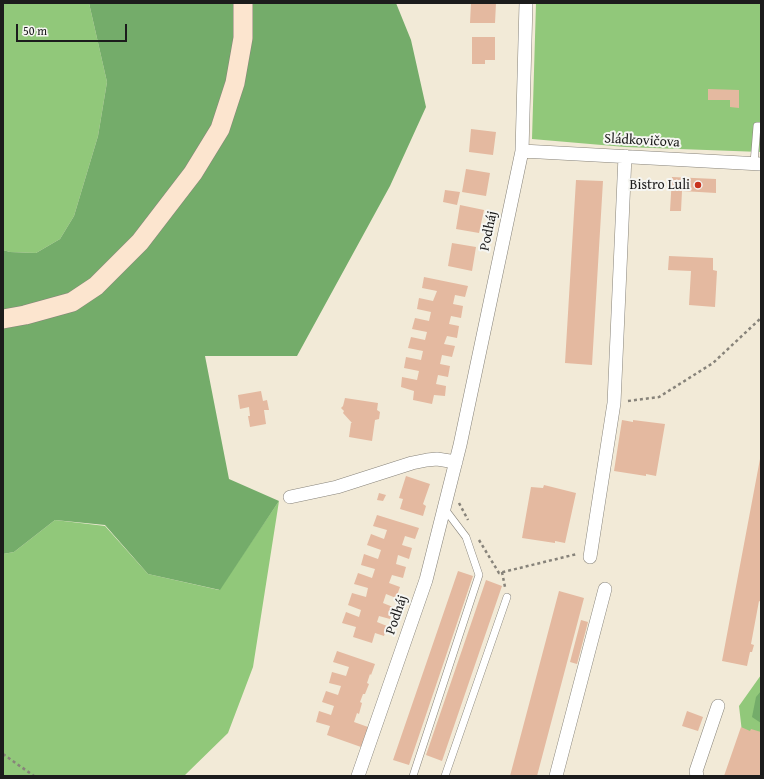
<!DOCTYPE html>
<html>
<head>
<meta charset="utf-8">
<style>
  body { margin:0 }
  #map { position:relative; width:764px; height:779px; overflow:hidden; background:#f2ead7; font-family:"Gentium Book Plus",serif }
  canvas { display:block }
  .frame { position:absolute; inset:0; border:4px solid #1c1c1c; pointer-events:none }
  .scale { position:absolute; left:16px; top:24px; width:111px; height:18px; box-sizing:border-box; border:2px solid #1c1c1c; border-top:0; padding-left:5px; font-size:12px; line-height:14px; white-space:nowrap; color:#1c1c1c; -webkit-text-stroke:3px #f6f6f2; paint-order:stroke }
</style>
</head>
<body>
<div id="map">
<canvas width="764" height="779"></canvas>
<div class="frame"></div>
<div class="scale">50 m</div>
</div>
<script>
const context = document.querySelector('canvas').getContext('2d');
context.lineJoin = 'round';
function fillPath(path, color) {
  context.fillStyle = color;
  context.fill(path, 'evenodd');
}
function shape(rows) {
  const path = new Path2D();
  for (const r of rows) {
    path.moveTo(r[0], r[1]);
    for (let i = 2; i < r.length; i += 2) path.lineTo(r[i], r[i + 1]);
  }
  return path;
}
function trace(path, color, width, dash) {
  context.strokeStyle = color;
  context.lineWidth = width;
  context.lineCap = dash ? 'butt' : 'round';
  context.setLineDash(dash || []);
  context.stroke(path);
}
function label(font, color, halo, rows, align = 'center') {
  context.font = font + ' "Gentium Book Plus",serif';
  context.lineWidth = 4;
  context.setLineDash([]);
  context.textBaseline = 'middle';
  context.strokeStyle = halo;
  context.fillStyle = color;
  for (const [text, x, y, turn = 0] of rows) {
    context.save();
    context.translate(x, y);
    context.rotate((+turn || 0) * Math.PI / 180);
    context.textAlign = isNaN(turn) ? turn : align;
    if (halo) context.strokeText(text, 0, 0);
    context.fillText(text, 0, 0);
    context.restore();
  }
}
const green = shape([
  [3,3,89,3,107,82,98,136,74,216,60,239,36,253,10,252,3,250],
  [536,3,761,3,761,152,625,147,532,139],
  [279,501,253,667,228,733,184,776,3,776,3,554,14,552,55,520,105,526,148,574,219,590],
  [761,675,761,776,727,776,742,732,739,706]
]);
const forest = shape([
  [89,3,396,3,411,40,426,107,390,186,297,356,205,356,229,479,279,501,220,590,148,574,105,525,55,520,14,552,3,554,3,250,10,252,36,253,60,239,74,216,98,136,107,82],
  [761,691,761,723,752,717,756,697]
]);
const building = shape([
  [471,3,496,3,495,23,470,23],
  [472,37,495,37,495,60,485,60,485,64,472,64],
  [708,89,739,90,739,108,730,107,730,100,708,100],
  [471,129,496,132,493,155,469,152],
  [466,169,490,173,486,196,462,192],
  [672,177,716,179,716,193,682,191,681,211,670,211],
  [576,180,603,181,592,365,565,363],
  [445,190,460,192,457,205,443,202],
  [460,205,484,210,479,233,456,229],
  [452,243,476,247,472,271,448,266],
  [669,256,713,258,713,270,717,271,715,307,689,305,691,271,668,270],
  [424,277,468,286,465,297,455,295,453,304,463,306,461,318,451,316,449,324,459,326,457,338,447,336,444,344,455,346,452,357,442,355,440,364,450,366,448,377,438,375,436,384,446,386,445,396,434,395,432,404,413,400,414,391,401,387,402,377,417,380,419,371,404,368,406,357,421,360,423,351,408,348,411,337,425,340,427,332,412,329,415,318,429,321,431,312,417,309,419,298,433,301,437,291,422,288],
  [261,391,263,401,267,400,269,410,264,410,266,424,250,427,248,416,250,416,249,407,240,409,238,395],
  [345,398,378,403,377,410,380,412,379,419,375,420,372,441,349,437,351,423,352,423,343,413,344,411,341,408,343,406],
  [622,420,633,422,633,420,665,424,656,476,646,474,646,476,614,471],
  [760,459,761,460,761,602,759,601,751,644,754,645,752,652,750,652,747,666,722,661],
  [406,476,430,484,423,504,426,506,423,516,400,509,403,499,399,498],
  [544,485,576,493,565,543,555,541,555,543,522,538,531,487,543,488],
  [379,493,386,495,383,501,377,500],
  [377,515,419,528,415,539,405,536,402,545,412,548,409,559,398,555,396,564,406,567,403,578,392,575,389,583,400,587,396,598,386,594,383,603,393,607,390,619,379,616,377,622,387,626,384,636,375,633,372,643,353,637,356,627,342,623,346,612,359,617,361,610,348,605,352,593,366,597,368,588,354,584,358,573,372,578,375,569,361,565,364,554,378,559,381,550,367,545,371,534,384,539,387,530,373,526],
  [458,571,473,576,409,765,393,760],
  [486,580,502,586,442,761,426,755],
  [559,591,584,598,537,776,510,776],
  [581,620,588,622,577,664,570,662],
  [337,651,375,664,371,675,370,674,367,683,369,684,365,694,363,694,360,702,362,703,359,714,357,713,354,722,368,727,361,747,327,735,330,726,316,722,319,711,331,715,334,706,322,702,326,691,338,695,341,686,329,683,332,672,346,676,349,667,333,662],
  [687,711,703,717,698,731,682,726],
  [741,727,750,731,751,729,761,732,761,776,724,776]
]);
const path = shape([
  [628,401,659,397,713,363,761,318],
  [459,503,468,520],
  [479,540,499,573,577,554],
  [502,572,505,587],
  [3,754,34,776]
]);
const lane = shape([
  [754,163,757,126,761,126],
  [413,776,479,575,466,537,444,508],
  [445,776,507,597]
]);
const street = shape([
  [522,151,761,164],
  [290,497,337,487,412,463,427,460,437,459,456,462],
  [590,557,614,403,625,156],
  [358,776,426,580,460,445,522,151,526,3],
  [556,776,605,589],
  [697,776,696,771,718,706]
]);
const secondary = shape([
  [3,319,25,315,72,302,96,286,140,242,193,173,220,129,235,83,243,38,243,3]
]);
const markers = [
  [698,185,4,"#c8321e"]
];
const streetNames = [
  ["Sládkovičova",642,141,3],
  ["Podháj",489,231,-78],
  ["Podháj",397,615,-71]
];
const poiNames = [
  ["Bistro Luli",690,185]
];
fillPath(green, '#91c87a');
fillPath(forest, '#74ac6a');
fillPath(building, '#e4b9a0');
trace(lane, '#87837a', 8);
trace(street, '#87837a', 14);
trace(secondary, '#87837a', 20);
trace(path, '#87837a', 2.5, [3, 3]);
trace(lane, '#fff', 7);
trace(street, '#fff', 13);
trace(secondary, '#fce5cf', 19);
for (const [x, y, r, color] of markers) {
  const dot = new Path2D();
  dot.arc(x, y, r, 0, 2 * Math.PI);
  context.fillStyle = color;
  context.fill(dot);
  trace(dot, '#f6f6f2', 1.5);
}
label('14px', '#1c1c1c', '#f6f6f2', streetNames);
label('14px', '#1c1c1c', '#f6f6f2', poiNames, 'right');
</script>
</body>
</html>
